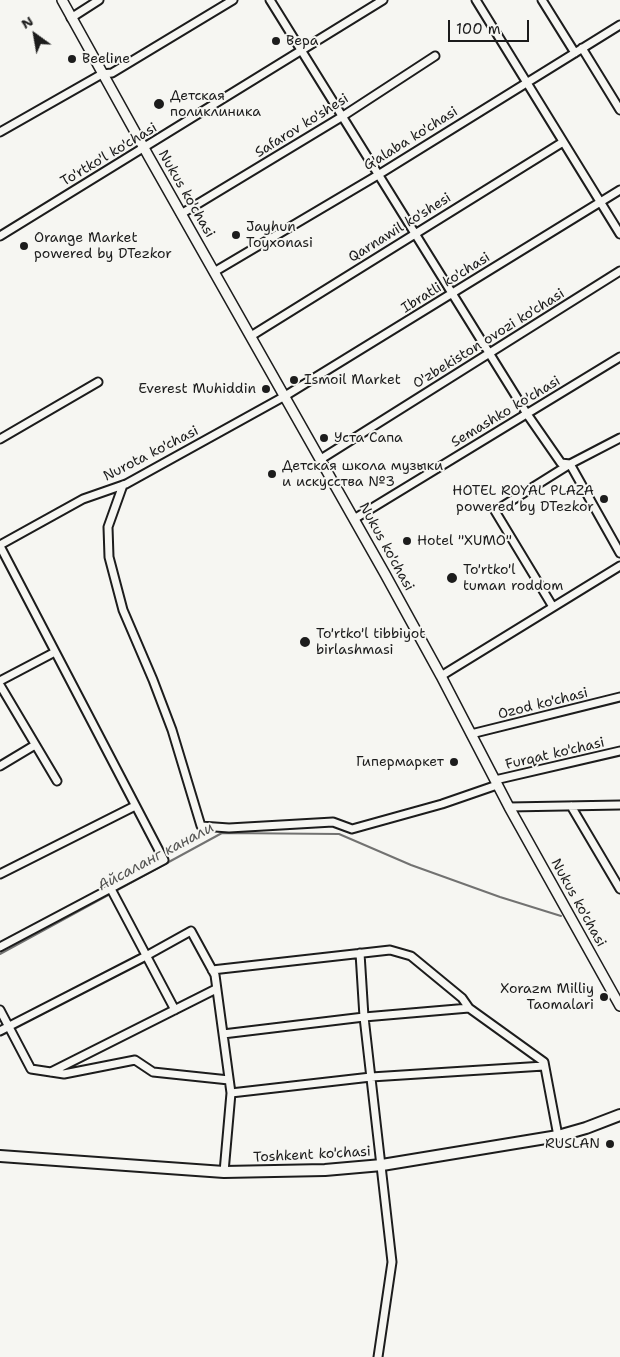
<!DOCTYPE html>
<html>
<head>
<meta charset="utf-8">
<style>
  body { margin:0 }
  #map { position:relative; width:620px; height:1357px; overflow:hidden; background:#f6f6f2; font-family:"Shantell Sans",sans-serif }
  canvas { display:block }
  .north { position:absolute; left:10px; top:10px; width:50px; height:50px; -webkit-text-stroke:4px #f6f6f2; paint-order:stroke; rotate:328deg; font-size:14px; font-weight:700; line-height:20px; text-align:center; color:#1c1c1c }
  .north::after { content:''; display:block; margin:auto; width:18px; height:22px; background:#1c1c1c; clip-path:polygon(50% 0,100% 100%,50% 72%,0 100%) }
  .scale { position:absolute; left:448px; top:20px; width:81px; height:22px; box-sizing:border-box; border:2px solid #1c1c1c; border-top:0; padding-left:6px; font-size:15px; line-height:18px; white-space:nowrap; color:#1c1c1c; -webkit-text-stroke:4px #f6f6f2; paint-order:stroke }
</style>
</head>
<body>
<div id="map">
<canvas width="620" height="1357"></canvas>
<div class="north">N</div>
<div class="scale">100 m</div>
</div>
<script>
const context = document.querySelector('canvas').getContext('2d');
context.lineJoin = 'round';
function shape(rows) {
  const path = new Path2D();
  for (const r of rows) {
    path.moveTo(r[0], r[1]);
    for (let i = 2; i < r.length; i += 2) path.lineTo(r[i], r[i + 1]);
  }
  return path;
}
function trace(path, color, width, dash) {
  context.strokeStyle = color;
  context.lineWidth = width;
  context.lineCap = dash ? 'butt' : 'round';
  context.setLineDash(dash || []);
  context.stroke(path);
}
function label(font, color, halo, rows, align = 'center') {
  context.font = font + ' "Shantell Sans",sans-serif';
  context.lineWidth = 4;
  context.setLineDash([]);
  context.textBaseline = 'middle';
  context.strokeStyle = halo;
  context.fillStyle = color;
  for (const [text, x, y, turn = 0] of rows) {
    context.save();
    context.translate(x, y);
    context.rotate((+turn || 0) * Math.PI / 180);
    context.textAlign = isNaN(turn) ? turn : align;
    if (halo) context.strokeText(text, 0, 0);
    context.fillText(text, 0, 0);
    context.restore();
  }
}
const stream = shape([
  [0,954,222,833,339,834,411,865,500,897,561,916]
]);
const minor = shape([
  [270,0,527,414,561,463,570,464,620,553],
  [476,0,620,234],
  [542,0,575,53],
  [71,18,99,0],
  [582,48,620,110],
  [0,132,102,74,112,73,233,0],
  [181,214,343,116,435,56],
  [0,236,383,0],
  [214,272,378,175,620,25],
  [251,336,563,142],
  [0,439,98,382],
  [321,459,620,271],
  [123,485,108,527,109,557,123,610,153,680,172,730,201,826,229,828,333,822,352,829,442,804,497,785],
  [354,519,620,357],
  [0,545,83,499,126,484,285,396,620,190],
  [0,546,164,860,0,947],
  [553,607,495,511,570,464,620,438],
  [441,676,620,566],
  [0,681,55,652],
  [0,685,57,781],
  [471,734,620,697],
  [0,766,35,745],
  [495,780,620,751],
  [571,806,620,889],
  [509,807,620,805],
  [0,874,135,806],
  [111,889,175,1010],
  [360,953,364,1017,392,1262,378,1357],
  [212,970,390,950,411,956,462,998,469,1008],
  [0,1010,31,1069,64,1074,135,1060,153,1072,229,1080],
  [0,1031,146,956,191,931,215,975,231,1093,224,1172],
  [223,1034,364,1017,469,1008,544,1062,558,1136],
  [51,1072,216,989],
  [231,1093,371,1077,544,1066]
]);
const major = shape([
  [62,0,149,157,385,574,441,676,509,807,620,1006]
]);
const highway = shape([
  [0,1156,224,1172,325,1170,382,1165,558,1136,586,1128,620,1115]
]);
const markers = [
  [276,41,5,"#1c1c1c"],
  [72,59,5,"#1c1c1c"],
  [159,104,6,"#1c1c1c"],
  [236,235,5,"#1c1c1c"],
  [24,246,5,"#1c1c1c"],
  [294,380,5,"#1c1c1c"],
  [266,389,5,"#1c1c1c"],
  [324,438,5,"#1c1c1c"],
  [272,474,5,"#1c1c1c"],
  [604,499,5,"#1c1c1c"],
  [407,541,5,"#1c1c1c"],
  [452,578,6,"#1c1c1c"],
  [305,642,6,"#1c1c1c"],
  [454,762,5,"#1c1c1c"],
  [604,997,5,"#1c1c1c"],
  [610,1144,5,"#1c1c1c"]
];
const poiNames = [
  ["Вера",286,41],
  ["Beeline",82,59],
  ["Детская",170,96],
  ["поликлиника",170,112],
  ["Jayhun",246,227],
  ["Toyxonasi",246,243],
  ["Orange Market",34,238],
  ["powered by DTezkor",34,254],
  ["Ismoil Market",304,380],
  ["Everest Muhiddin",256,389,"right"],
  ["Уста Сапа",334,438],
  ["Детская школа музыки",282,466],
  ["и искусства №3",282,482],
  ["HOTEL ROYAL PLAZA",594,491,"right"],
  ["powered by DTezkor",594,507,"right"],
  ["Hotel \"XUMO\"",417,541],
  ["To'rtko'l",463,570],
  ["tuman roddom",463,586],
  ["To'rtko'l tibbiyot",316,634],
  ["birlashmasi",316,650],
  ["Гипермаркет",444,762,"right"],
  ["Xorazm Milliy",594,989,"right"],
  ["Taomalari",594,1005,"right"],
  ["RUSLAN",600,1144,"right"]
];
const streetNames = [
  ["Safarov ko'shesi",302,126,-32],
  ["G'alaba ko'chasi",411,139,-32],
  ["To'rtko'l ko'chasi",109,155,-31],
  ["Nukus ko'chasi",186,194,60],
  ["Qarnawil ko'shesi",400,228,-32],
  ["Ibratli ko'chasi",446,283,-32],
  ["O'zbekiston ovozi ko'chasi",489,339,-32],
  ["Semashko ko'chasi",506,412,-31],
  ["Nurota ko'chasi",151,454,-27],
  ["Nukus ko'chasi",386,547,61],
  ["Ozod ko'chasi",543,704,-14],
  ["Furqat ko'chasi",555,754,-13],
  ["Nukus ko'chasi",578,903,61],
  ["Toshkent ko'chasi",312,1155,-3]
];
const waterNames = [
  ["Айсаланг канали",156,857,-28]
];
trace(stream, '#727271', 2);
trace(minor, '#1c1c1c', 11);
trace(major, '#1c1c1c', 12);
trace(highway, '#1c1c1c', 14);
trace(minor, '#f6f6f2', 7);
trace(major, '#f6f6f2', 9);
trace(highway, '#f6f6f2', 10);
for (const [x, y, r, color] of markers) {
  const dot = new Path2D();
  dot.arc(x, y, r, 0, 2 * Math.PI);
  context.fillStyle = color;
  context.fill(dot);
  trace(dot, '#f6f6f2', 2);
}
label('14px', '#1c1c1c', '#f6f6f2', poiNames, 'left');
label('14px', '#1c1c1c', '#f6f6f2', streetNames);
label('italic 15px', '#565654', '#f6f6f2', waterNames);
</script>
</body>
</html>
